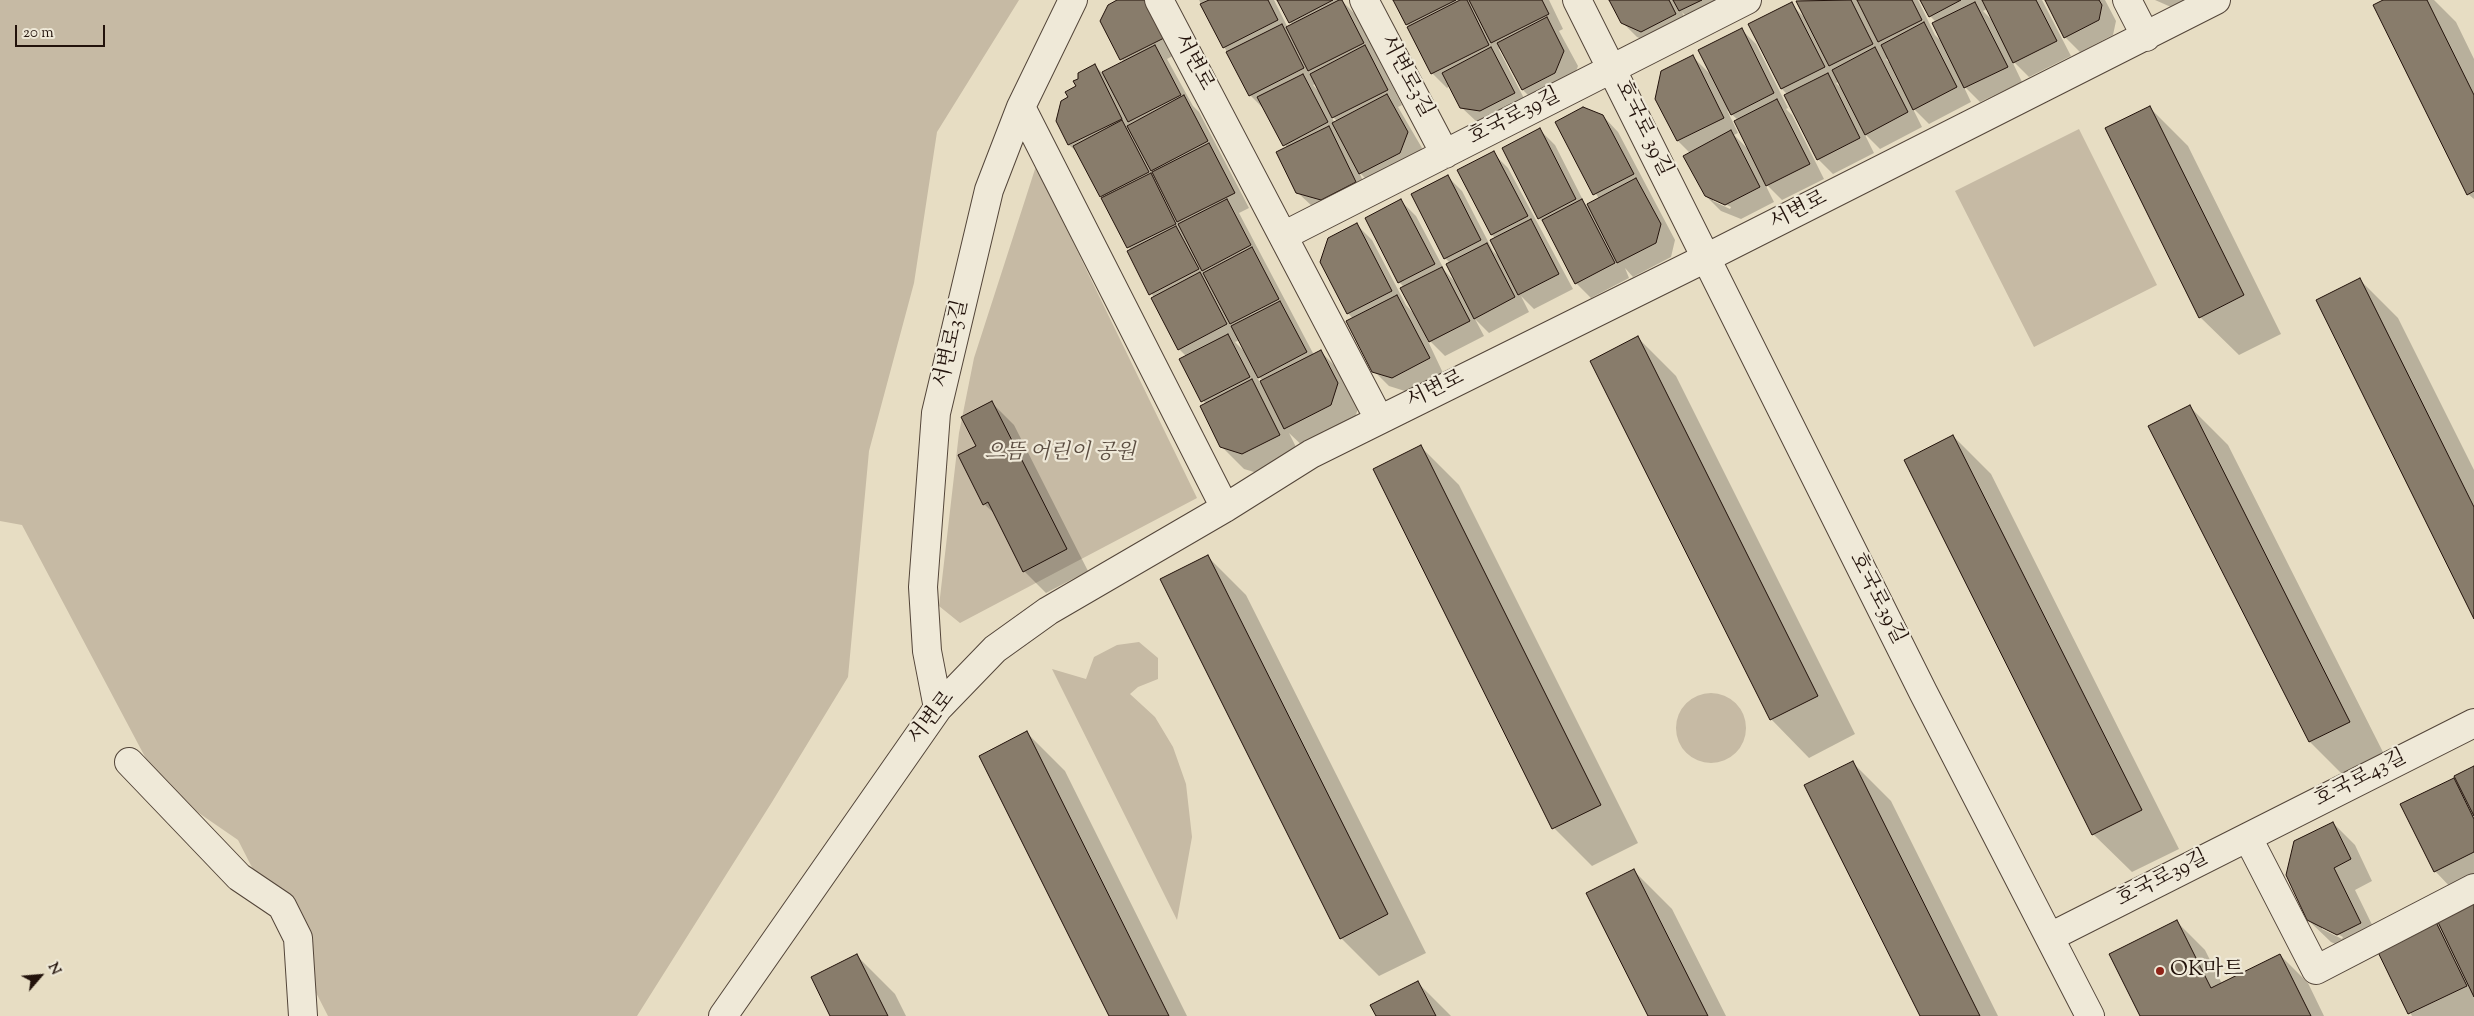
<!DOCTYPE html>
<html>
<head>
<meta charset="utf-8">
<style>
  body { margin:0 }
  #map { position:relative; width:2474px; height:1016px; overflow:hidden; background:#e7ddc3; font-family:"Sorts Mill Goudy",serif }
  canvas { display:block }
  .north { position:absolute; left:15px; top:951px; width:50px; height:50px; -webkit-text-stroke:4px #efe9d8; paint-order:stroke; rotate:63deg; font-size:14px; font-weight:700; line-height:20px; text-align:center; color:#22120b }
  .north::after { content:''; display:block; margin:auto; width:18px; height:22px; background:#22120b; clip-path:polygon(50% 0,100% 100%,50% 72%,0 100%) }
  .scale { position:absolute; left:15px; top:25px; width:90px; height:22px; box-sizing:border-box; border:2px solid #22120b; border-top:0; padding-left:6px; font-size:15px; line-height:18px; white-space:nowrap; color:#22120b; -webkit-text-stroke:4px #efe9d8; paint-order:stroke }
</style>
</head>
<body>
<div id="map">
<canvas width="2474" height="1016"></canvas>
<div class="north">N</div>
<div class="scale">20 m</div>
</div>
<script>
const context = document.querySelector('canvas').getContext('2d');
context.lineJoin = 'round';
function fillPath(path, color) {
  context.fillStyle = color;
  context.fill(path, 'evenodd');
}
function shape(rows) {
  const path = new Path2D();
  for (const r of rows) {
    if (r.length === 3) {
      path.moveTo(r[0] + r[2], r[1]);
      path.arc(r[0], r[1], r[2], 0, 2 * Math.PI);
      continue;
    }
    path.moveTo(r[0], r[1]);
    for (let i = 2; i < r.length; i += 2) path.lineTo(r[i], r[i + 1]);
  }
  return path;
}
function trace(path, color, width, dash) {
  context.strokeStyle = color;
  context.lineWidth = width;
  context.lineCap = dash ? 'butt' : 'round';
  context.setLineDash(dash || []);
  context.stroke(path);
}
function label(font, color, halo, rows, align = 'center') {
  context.font = font + ' "Sorts Mill Goudy","Noto Serif KR",serif';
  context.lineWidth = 4.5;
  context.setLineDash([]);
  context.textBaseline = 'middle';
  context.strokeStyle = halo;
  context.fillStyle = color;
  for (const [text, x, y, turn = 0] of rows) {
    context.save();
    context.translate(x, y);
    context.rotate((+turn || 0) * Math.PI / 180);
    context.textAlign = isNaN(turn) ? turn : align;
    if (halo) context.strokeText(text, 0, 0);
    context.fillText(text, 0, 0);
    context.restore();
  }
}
const green = shape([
  [0,0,1019,0,937,132,914,283,869,451,848,677,772,802,637,1016,328,1016,238,840,161,787,22,525,0,521],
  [2079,129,2157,285,2034,347,1955,191],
  [1036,166,1197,498,960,623,939,606,959,433,974,358],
  [1139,642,1158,658,1158,679,1138,687,1130,694,1155,717,1173,747,1186,784,1192,837,1177,920,1052,669,1086,679,1094,657,1117,645],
  [1711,728,35]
]);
const shadow = shape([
  [1120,0,1180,52,1167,59,1193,106,1199,112,1249,208,1239,213,1314,355,1321,352,1343,374,1359,406,1352,426,1307,450,1289,433,1301,457,1264,475,1244,469,1221,446,1206,405,1181,360,1187,357,1179,349,1131,251,1080,155,1069,145,1057,120,1069,98,1095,66,1103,74,1124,63,1102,21],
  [1240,340,1246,353,1235,342],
  [1255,373,1263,381,1260,383],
  [1199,0,1274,0,1288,28,1292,25,1278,0,1341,0,1356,15,1402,105,1398,107,1422,148,1414,167,1375,188,1359,172,1370,197,1313,207,1297,192,1287,148,1265,110,1250,95],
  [1316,84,1320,93,1313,85],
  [1330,115,1331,115,1338,122,1335,123],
  [1395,0,1549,0,1563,29,1559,31,1578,66,1570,88,1537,104,1523,90,1505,55,1498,48,1529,108,1477,122,1461,107,1450,86,1447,88,1432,73],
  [1611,0,1734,0,1695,25,1682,12,1690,29,1657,46,1637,37,1622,22],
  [1801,0,1918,0,1935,35,1941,41,1936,22,1930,16,1922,0,2042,0,2071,56,2029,77,2011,59,2022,82,1980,102,1963,85,1971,102,1929,124,1912,107,1922,127,1880,149,1864,133,1874,153,1833,174,1818,159,1788,95,1782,89,1791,4,1806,19,1798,1],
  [1987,9,1993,21,1983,11],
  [1889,58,1892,66,1886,59],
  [1839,82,1843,90,1836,83],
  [2046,0,2105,0,2116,21,2113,35,2080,52,2065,37],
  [2155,0,2184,0,2171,7],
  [2386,0,2434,0,2456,22,2474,59,2474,199,2468,194],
  [1741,29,1756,44,1788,108,1786,109,1792,115,1824,179,1782,200,1764,182,1774,202,1741,219,1721,211,1706,196,1690,153,1678,141,1657,99,1693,57,1712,76],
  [1727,110,1738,120,1749,150,1734,135,1738,133],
  [1713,198,1731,207,1730,209,1713,201],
  [2149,107,2188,146,2281,334,2239,355,2200,317],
  [1603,116,1618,132,1675,240,1671,257,1633,277,1625,268,1629,278,1591,298,1576,283,1546,225,1539,218,1540,130,1555,145,1585,204,1590,209,1599,199,1557,122],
  [1493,153,1508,168,1573,289,1534,309,1521,296,1529,312,1489,333,1475,319,1484,336,1445,356,1426,337,1443,373,1408,392,1389,386,1374,371,1353,319,1348,313,1357,225,1372,240,1406,305,1415,315,1404,287,1399,282,1401,201,1416,216,1445,271,1456,283,1450,263,1446,259,1413,195,1448,177,1462,191,1493,251,1499,257,1496,239,1492,235],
  [2360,280,2398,318,2474,470,2474,616],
  [1638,338,1676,376,1855,734,1809,758,1771,719],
  [992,403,1014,425,1088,571,1046,593,1024,571,996,515,984,504,978,447],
  [2189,406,2228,445,2387,760,2348,780,2310,742],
  [1953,436,1991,474,2179,849,2132,872,2093,834],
  [1421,447,1459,485,1638,843,1592,866,1554,828],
  [1208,557,1246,595,1426,953,1379,976,1341,938],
  [1027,733,1065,771,1187,1016,1110,1016],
  [1853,763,1891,801,1998,1016,1921,1016],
  [2474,767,2474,884,2456,893,2435,871,2453,779,2460,786],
  [2333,823,2355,845,2372,881,2355,890,2382,945,2434,920,2442,927,2474,900,2474,1016,2412,1016,2377,947,2360,956,2331,942,2308,920],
  [2322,926,2343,937,2342,939,2322,929],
  [1634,871,1672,909,1726,1016,1649,1016],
  [2177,922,2205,950,2222,984,2280,955,2308,983,2324,1016,2142,1016],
  [857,956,895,994,906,1016,832,1016],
  [1418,983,1451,1016,1377,1016]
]);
const building = shape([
  [1117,0,1147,0,1166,37,1120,60,1100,21,1108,5,1117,0],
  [1209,0,1268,0,1278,20,1223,48,1200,4,1209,0],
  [1277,0,1333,0,1289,23,1277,0],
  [1339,0,1342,0,1364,43,1308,71,1286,27,1339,0],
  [1393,0,1456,0,1406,25,1393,0],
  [1460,0,1467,0,1489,45,1431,74,1407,27,1460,0],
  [1469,0,1542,0,1549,14,1491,43,1469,0],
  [1609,0,1669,0,1676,14,1641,32,1621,23,1609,0],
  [1673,0,1702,0,1679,11,1673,0],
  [1851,0,1873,44,1829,66,1796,1,1851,0],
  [1857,0,1912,0,1922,20,1878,42,1857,0],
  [1920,0,1961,0,1929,17,1920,0],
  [1982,0,2036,0,2057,41,2013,63,1982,0],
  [2045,0,2099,0,2102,5,2099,20,2064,38,2045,0],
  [2383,0,2427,0,2474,95,2474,191,2467,195,2373,5,2383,0],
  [1792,2,1825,67,1781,89,1748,24,1792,2],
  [1975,2,2008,67,1964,88,1932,23,1975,2],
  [1547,17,1564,51,1555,73,1522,90,1497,43,1547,17],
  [1924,22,1957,87,1913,110,1881,45,1924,22],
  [1282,24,1304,68,1249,96,1226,52,1282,24],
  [1742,28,1774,93,1731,115,1698,50,1742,28],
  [1155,45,1181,95,1128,122,1102,72,1155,45],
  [1365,45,1388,90,1332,118,1310,74,1365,45],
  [1491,47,1515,93,1480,111,1460,108,1442,73,1491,47],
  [1875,47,1908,112,1865,135,1832,70,1875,47],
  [1693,55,1724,118,1677,141,1655,99,1661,71,1693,55],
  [1095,64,1122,119,1068,145,1056,121,1061,101,1068,97,1065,92,1076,86,1073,81,1078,79,1078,73,1095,64],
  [1828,73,1860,138,1817,160,1784,95,1828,73],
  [1303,74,1328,122,1283,146,1257,97,1303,74],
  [1387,94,1408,132,1400,153,1359,174,1332,123,1387,94],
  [1184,95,1208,141,1151,171,1127,126,1184,95],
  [1777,99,1810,164,1766,186,1734,121,1777,99],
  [2150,106,2244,295,2199,318,2105,128,2150,106],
  [1583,107,1603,115,1634,174,1593,195,1555,122,1583,107],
  [1122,120,1149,172,1100,197,1073,146,1122,120],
  [1329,126,1356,182,1321,200,1296,193,1276,152,1329,126],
  [1540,128,1576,199,1538,219,1502,148,1540,128],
  [1731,130,1760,187,1725,205,1705,196,1683,156,1731,130],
  [1209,143,1235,193,1177,222,1152,172,1209,143],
  [1494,151,1528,216,1491,235,1457,170,1494,151],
  [1151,173,1176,224,1127,248,1101,198,1151,173],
  [1448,175,1481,240,1444,259,1411,194,1448,175],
  [1636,178,1661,224,1656,243,1617,263,1587,204,1636,178],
  [1227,199,1251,245,1202,271,1178,224,1227,199],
  [1401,199,1435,264,1398,283,1365,218,1401,199],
  [1582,199,1615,263,1575,284,1542,220,1582,199],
  [1531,219,1559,274,1518,295,1490,240,1531,219],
  [1357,223,1392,291,1347,314,1320,262,1328,238,1357,223],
  [1176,226,1199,269,1149,295,1127,251,1176,226],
  [1487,243,1515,297,1474,319,1446,264,1487,243],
  [1252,247,1279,299,1230,324,1203,273,1252,247],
  [1442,267,1470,321,1429,342,1400,288,1442,267],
  [1200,272,1227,324,1178,350,1151,298,1200,272],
  [2360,278,2474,507,2474,619,2316,300,2360,278],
  [1397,295,1430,358,1392,378,1372,372,1346,321,1397,295],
  [1280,301,1307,352,1258,378,1231,326,1280,301],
  [1228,334,1250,377,1201,402,1179,359,1228,334],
  [1638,336,1818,696,1770,720,1590,361,1638,336],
  [1321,350,1338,383,1331,405,1284,429,1260,381,1321,350],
  [1252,379,1280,435,1242,454,1220,447,1200,406,1252,379],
  [992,401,1067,549,1023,572,988,502,983,505,958,455,976,446,961,417,992,401],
  [2190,405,2350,722,2309,742,2148,426,2190,405],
  [1953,435,2142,810,2092,835,1904,460,1953,435],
  [1421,445,1601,805,1552,829,1373,469,1421,445],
  [1208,555,1388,914,1340,939,1160,579,1208,555],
  [1027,731,1169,1016,1109,1016,979,756,1027,731],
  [1853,761,1980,1016,1920,1016,1804,785,1853,761],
  [2474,766,2474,816,2454,776,2474,766],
  [2454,778,2474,819,2474,852,2434,872,2400,804,2454,778],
  [2333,822,2351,859,2334,868,2361,923,2337,935,2307,920,2286,875,2294,841,2333,822],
  [1634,869,1708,1016,1648,1016,1586,893,1634,869],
  [2474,898,2474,997,2436,918,2474,898],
  [2434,918,2467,986,2408,1014,2375,946,2434,918],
  [2177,920,2211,988,2280,954,2311,1016,2140,1016,2109,954,2177,920],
  [857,954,888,1016,830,1016,811,977,857,954],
  [1418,981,1436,1016,1376,1016,1370,1005,1418,981]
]);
const minor = shape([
  [1159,0,1379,419],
  [1364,0,1445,154],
  [1577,0,1923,692,2090,1016],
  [2127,0,2146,37],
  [1021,107,1225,508],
  [1283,236,1747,0],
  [938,708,927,651,923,587,936,413,989,190,1021,107,1073,0],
  [129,762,239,877,282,906,298,938,303,1016],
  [2248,838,2316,970,2474,888],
  [2050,937,2474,723],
  [723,1016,938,708,995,649,1048,611,1225,508,1311,454,1706,258,2216,0]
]);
const markers = [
  [2160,971,5,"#8f2418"]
];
const streetNames = [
  ["서변로",1192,63,62],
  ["서변로3길",1405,77,62],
  ["호국로39길",1515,118,-27],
  ["호국로 39길",1642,129,64],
  ["서변로",1799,212,-27],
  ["서변로3길",953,344,-77],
  ["서변로",1436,391,-26],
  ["호국로39길",1876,599,63],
  ["서변로",933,719,-52],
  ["호국로43길",2361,780,-27],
  ["호국로39길",2163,880,-27]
];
const parkNames = [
  ["으뜸 어린이 공원",1060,454]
];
const poiNames = [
  ["OK마트",2170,971]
];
fillPath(green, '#c6baa4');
fillPath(shadow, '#0003');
fillPath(building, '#887c6b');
trace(building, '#22120b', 1);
trace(minor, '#534539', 30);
trace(minor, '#efe9d8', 28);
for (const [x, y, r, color] of markers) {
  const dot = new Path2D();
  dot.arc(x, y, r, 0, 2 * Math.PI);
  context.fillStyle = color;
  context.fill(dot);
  trace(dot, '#efe9d8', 2);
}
label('21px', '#22120b', '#efe9d8', streetNames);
label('italic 21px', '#5b4d41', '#efe9d8', parkNames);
label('21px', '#22120b', '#efe9d8', poiNames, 'left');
</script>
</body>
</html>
